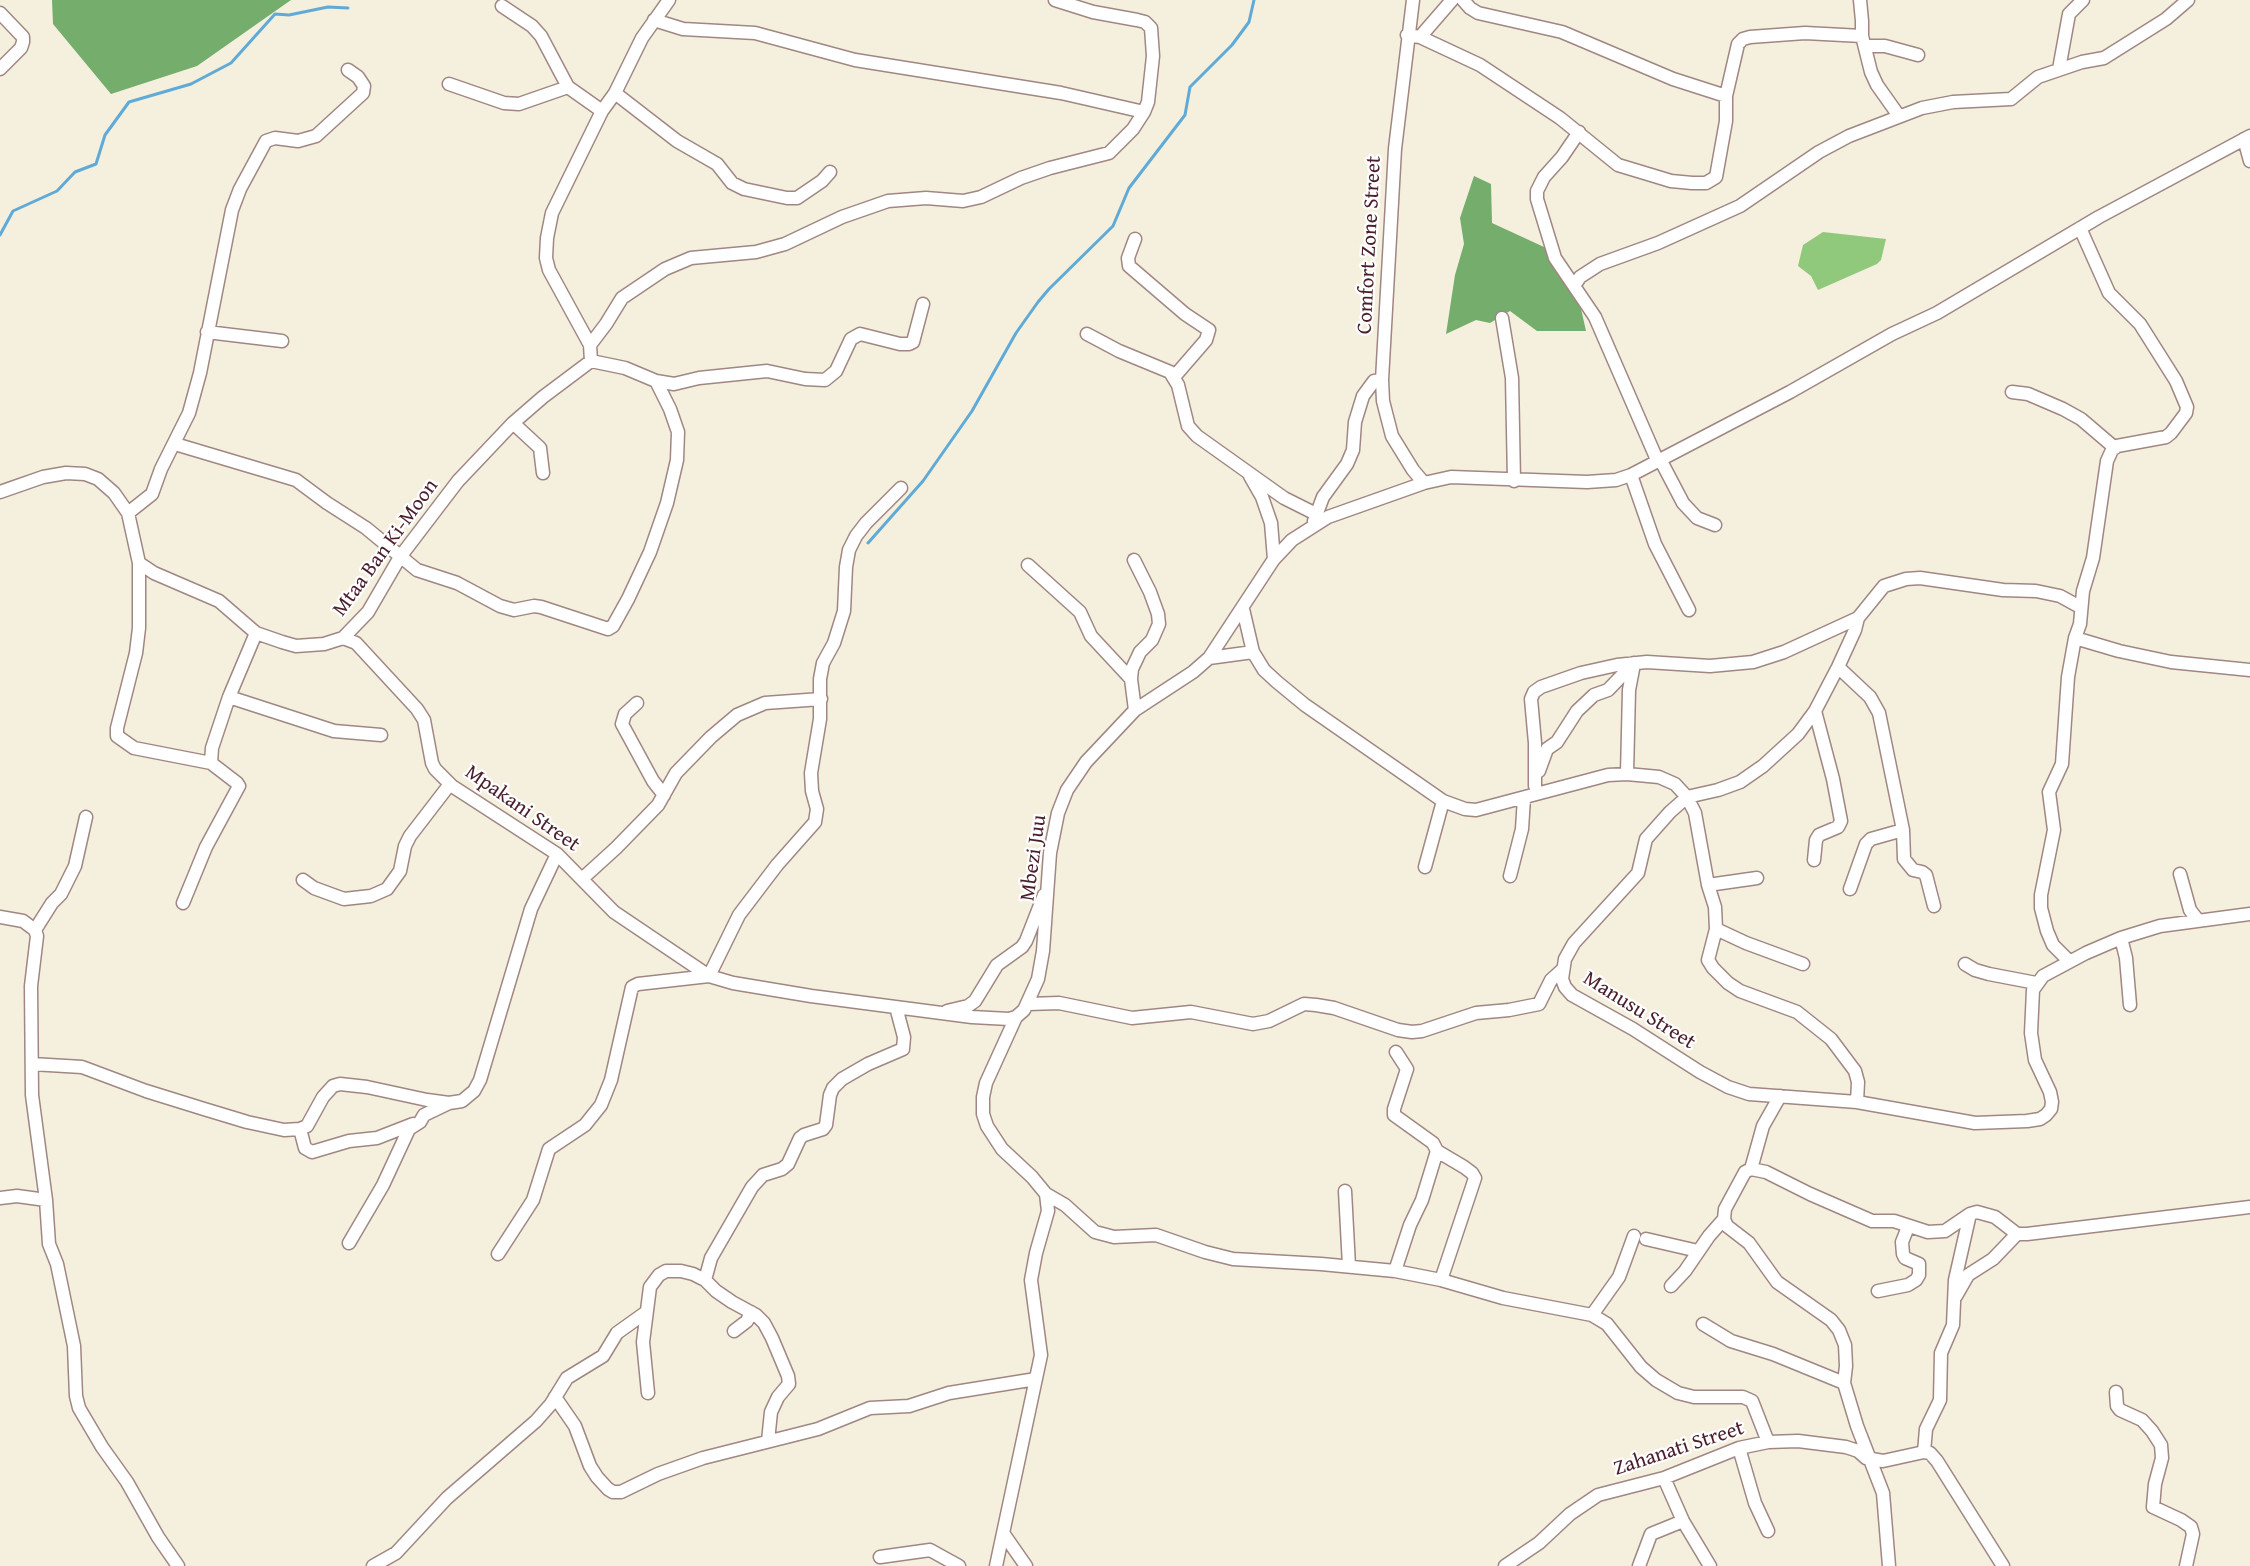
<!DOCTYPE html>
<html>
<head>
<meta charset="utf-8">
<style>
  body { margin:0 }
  canvas { display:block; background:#f5efdd }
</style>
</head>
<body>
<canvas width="2250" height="1566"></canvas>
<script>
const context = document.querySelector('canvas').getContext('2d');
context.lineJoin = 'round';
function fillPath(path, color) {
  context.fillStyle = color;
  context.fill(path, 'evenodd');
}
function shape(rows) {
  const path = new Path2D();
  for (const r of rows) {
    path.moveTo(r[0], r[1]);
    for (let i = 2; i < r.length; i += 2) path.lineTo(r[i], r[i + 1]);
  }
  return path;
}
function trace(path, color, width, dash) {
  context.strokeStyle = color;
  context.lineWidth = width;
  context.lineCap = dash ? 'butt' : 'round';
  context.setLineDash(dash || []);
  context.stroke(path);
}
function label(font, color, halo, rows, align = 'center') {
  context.font = font + ' "Gentium Book Plus",serif';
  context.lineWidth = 4.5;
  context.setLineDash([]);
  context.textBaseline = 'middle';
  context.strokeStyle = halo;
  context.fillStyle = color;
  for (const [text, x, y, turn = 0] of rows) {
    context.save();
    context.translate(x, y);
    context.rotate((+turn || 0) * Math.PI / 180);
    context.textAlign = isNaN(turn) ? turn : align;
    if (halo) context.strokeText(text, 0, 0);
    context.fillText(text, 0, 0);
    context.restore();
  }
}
const green = shape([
  [1823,232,1886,239,1881,260,1877,264,1818,290,1811,276,1798,266,1803,245]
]);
const forest = shape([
  [52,0,291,0,197,66,111,94,53,24],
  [1474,176,1491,184,1492,223,1544,247,1580,304,1586,331,1537,331,1510,311,1490,323,1476,320,1446,334,1455,275,1464,244,1460,218]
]);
const stream = shape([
  [0,235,13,211,57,191,75,172,96,164,105,135,129,102,191,84,231,63,275,14,289,15,328,7,348,8],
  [868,543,923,481,972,411,1016,333,1038,302,1049,289,1113,226,1129,188,1185,115,1190,87,1232,45,1249,22,1254,0]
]);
const minor = shape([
  [1413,0,1395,149,1382,380,1383,401,1392,436,1413,470,1424,483],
  [1463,0,1470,8,1478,13,1562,32,1673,79,1726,96],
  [1860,0,1862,21,1862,36,1871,72,1877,85,1899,116],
  [502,6,532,26,541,36,568,87,602,111],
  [0,13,23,37,23,42,21,48,0,69],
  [654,20,683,29,755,33,855,60,1061,93,1144,112],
  [1407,35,1420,37,1480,65,1560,118,1618,165,1671,181,1692,183,1706,183,1716,177,1726,121,1726,96,1738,44,1743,39,1750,37,1805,33,1862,36],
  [1420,37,1452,0],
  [1865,46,1885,46,1918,55],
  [2059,69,2069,14,2083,0],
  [449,84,504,103,519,104,568,87],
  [615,93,677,141,717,164,732,183,744,189,787,198,797,198,822,181,830,172],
  [1579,132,1562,157,1544,177,1537,191,1537,199,1555,258,1595,317,1658,462],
  [2244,139,2250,161],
  [1135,239,1128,258,1129,266,1185,314,1209,330,1206,340,1174,377],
  [1574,286,1580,277,1600,264,1658,243,1740,206,1819,152,1849,136,1922,108,1953,102,2011,99,2038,77,2082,62,2104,58,2166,19,2188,0],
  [1502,318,1512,378,1514,481],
  [207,332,282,341],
  [1087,334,1119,351,1170,372,1178,385,1188,426,1197,436,1284,498,1316,514],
  [590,345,606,324,622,298,665,269,691,258,756,252,785,244,842,217,888,201,926,198,963,201,981,197,1021,178,1050,168,1109,153,1133,129,1144,112,1148,102,1153,56,1151,28,1145,22,1137,20,1093,12,1055,0],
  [591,361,625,368,656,381,674,384,699,378,767,371,805,379,825,380,836,371,851,339,860,334,900,344,909,344,913,342,923,304],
  [2012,392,2028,394,2063,409,2081,419,2115,448],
  [513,423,540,448,543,473],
  [175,444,296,480,327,503,366,528,417,570,457,583,500,606,514,610,534,606,541,607,608,629,613,626,628,599,650,552,667,503,677,460,678,432,670,409,656,381],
  [1661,461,1683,503,1697,518,1715,525],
  [1631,475,1655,544,1689,610],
  [1250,476,1262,497,1271,523,1274,559],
  [0,492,43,477,66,473,85,474,98,479,114,493,128,513,139,563,154,573,219,601,256,633,282,642,296,646,324,644,343,638,356,643,417,709,424,720,432,763,435,769,452,786,557,854,614,912,709,976,733,983,811,996,972,1017,1009,1019,1016,1017,1024,1010,1038,979,1043,951,1050,853,1058,813,1067,790,1086,762,1135,710,1193,672,1209,658,1274,559,1292,540,1328,517,1424,483,1451,477,1587,482,1616,480,1631,475,1790,392,1892,334,1937,313,2099,217,2250,136],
  [128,513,152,494,161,469,189,413,200,373,232,210,240,189,266,141,275,138,298,141,316,136,363,93,364,86,358,77,348,70],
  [1314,521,1323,497,1347,464,1353,450,1355,422,1363,396,1374,381,1382,380],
  [1134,560,1150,592,1158,614,1159,624,1152,640,1140,652,1132,669,1131,679,1135,710],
  [139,563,139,628,136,653,117,728,117,736,134,748,211,763],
  [1028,565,1080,612,1091,636,1131,679],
  [1243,609,1253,652,1264,670,1277,682,1305,705,1443,801,1465,809,1476,810,1608,775,1627,774,1659,777,1675,784,1687,797,1695,813,1708,885,1715,907,1716,929,1708,960,1713,968,1728,983,1740,991,1797,1012,1831,1039,1855,1071,1858,1082,1857,1102],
  [1858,618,1855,630,1838,667,1815,711,1798,734,1763,766,1740,782,1718,790,1687,797,1670,812,1646,839,1638,873,1574,943,1565,959,1562,979,1565,987,1572,995,1633,1029,1700,1072,1728,1087,1749,1094,1857,1102,1975,1123,2027,1121,2040,1119,2046,1115,2051,1109,2052,1102,2050,1092,2035,1060,2031,1033,2033,990,2043,976,2086,953,2121,938,2160,926,2250,914],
  [343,638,368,612,400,557,458,481,513,423,543,397,591,361,590,345,549,270,546,258,547,238,552,213,602,111,615,93,642,38,669,0],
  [2075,638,2119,651,2171,662,2250,670],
  [1209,658,1253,652],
  [1838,667,1870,697,1879,713,1903,830,1904,859,1913,870,1922,872,1926,875,1934,906],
  [229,697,334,731,381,735],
  [637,703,625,714,622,724,653,781,664,795],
  [1539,771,1547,749,1557,742,1577,711,1594,695,1608,690,1634,663],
  [1627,774,1629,690,1634,664],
  [1535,786,1535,743,1531,699,1534,692,1541,687,1581,673,1617,665,1647,662,1710,666,1753,662,1784,652,1858,618,1884,586,1906,579,1920,578,2003,590,2036,591,2060,596,2080,607],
  [1814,860,1816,840,1819,835,1838,827,1841,821,1833,779,1815,711],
  [1425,867,1443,801],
  [2180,874,2190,910,2197,919],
  [1510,876,1522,829,1524,798],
  [583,878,616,848,658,805,676,773,711,737,737,715,765,703,821,699],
  [303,880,314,888,344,899,371,896,387,889,400,871,405,846,410,836,450,784],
  [1708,885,1757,878],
  [1850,889,1866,844,1871,839,1903,830],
  [183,903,206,847,239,786,237,783,211,763,212,748,229,697,256,633],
  [0,917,23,921,35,930,37,936,31,986,32,1095,46,1200,49,1244,57,1264,74,1346,76,1396,79,1408,102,1447,127,1482,158,1537,178,1566],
  [1716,929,1746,943,1803,964],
  [35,930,52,903,61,894,75,866,86,817],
  [2121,938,2126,958,2130,1005],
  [2069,961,2053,945,2047,931,2041,908,2041,895,2054,830,2049,792,2062,764,2068,677,2075,638,2080,624,2083,591,2093,558,2107,461,2112,450,2117,446,2166,437,2171,433,2186,413,2187,407,2176,381,2140,324,2109,293,2080,228],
  [1965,964,1975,970,1989,974,2036,983],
  [709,976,739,915,777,865,815,822,817,809,812,791,811,773,820,719,820,679,823,663,834,643,844,611,846,567,849,550,856,536,866,523,901,488],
  [1028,1004,1059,1003,1132,1018,1191,1012,1253,1024,1269,1021,1304,1004,1316,1005,1334,1008,1398,1030,1412,1032,1422,1031,1476,1013,1509,1010,1539,1004,1551,980,1562,970],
  [947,1011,968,1006,975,1001,997,965,1022,947,1026,941,1044,895],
  [1016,1017,986,1083,983,1097,983,1114,987,1126,1002,1149,1032,1177,1046,1194,1065,1205,1095,1232,1114,1237,1156,1235,1205,1252,1233,1259,1321,1264,1395,1271,1441,1280,1503,1298,1592,1315,1607,1324,1641,1367,1656,1380,1678,1393,1694,1397,1743,1397,1752,1401,1768,1442],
  [32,1064,82,1067,146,1091,204,1109,247,1122,284,1130,300,1129,307,1126,323,1097,333,1086,340,1084,367,1087,427,1100,449,1103,462,1101,474,1091,480,1080,531,909,557,854],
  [300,1129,305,1148,312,1152,349,1141,377,1138,413,1124],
  [1437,1151,1464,1167,1472,1173,1475,1178,1441,1280],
  [1751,1169,1763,1126,1780,1096],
  [1345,1191,1349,1266],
  [0,1198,17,1196,46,1200],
  [1646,1239,1698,1251],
  [349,1243,383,1185,409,1129,420,1122,424,1115,449,1103],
  [498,1254,533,1200,549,1149,585,1125,601,1105,611,1080,632,987,638,984,709,976],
  [1395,1271,1410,1225,1422,1200,1437,1151,1433,1143,1394,1115,1394,1109,1407,1069,1396,1052],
  [705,1280,711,1258,752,1187,763,1175,782,1169,788,1164,800,1138,804,1135,823,1129,826,1125,830,1095,833,1088,842,1079,868,1064,903,1049,904,1037,896,1007],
  [1671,1286,1685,1271,1709,1236,1724,1219],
  [1878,1291,1908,1285,1916,1280,1919,1275,1919,1264,1905,1258,1903,1254,1902,1242,1908,1227],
  [1956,1296,1968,1275,1993,1259,2017,1234],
  [1592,1315,1619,1277,1634,1236],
  [1703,1324,1731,1341,1773,1354,1844,1383],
  [734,1331,747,1321,751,1312],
  [2116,1392,2117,1406,2120,1410,2142,1420,2152,1431,2161,1445,2162,1458,2155,1484,2153,1507,2181,1520,2191,1527,2193,1534,2186,1566],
  [648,1393,643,1342,650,1287,659,1275,666,1271,681,1271,693,1274,705,1280,716,1291,732,1302,756,1315,764,1323,772,1338,788,1376,789,1384,778,1397,771,1412,768,1441],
  [555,1397,575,1426,590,1466,597,1477,608,1489,613,1492,621,1492,658,1474,703,1458,818,1429,870,1408,909,1406,949,1393,1036,1379],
  [1739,1448,1755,1503,1768,1531],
  [1924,1452,1926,1429,1940,1400,1941,1353,1953,1325,1955,1280,1970,1214],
  [1664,1478,1683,1521,1710,1566],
  [1003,1533,1026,1566],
  [880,1557,930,1550,959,1566],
  [373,1566,396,1553,447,1498,536,1421,551,1404,567,1378,603,1356,617,1333,645,1313],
  [996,1566,1041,1355,1031,1280,1036,1253,1048,1211,1046,1194],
  [1505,1566,1539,1543,1570,1514,1598,1495,1664,1478,1739,1448,1768,1442,1798,1441,1846,1447,1858,1451,1866,1458,1883,1461,1924,1452,1930,1453,1937,1461,2003,1566],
  [1639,1566,1651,1534,1683,1521],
  [1889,1566,1883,1493,1857,1426,1844,1383,1846,1366,1845,1345,1839,1330,1831,1320,1777,1282,1749,1243,1727,1226,1724,1219,1725,1209,1745,1172,1751,1169,1766,1172,1810,1194,1872,1221,1894,1221,1928,1232,1945,1231,1970,1214,1977,1212,1995,1217,2017,1234,2027,1234,2250,1207]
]);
const streetNames = [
  ["Comfort Zone Street",1370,245,-87],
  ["Mtaa Ban Ki-Moon",386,548,-54],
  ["Mpakani Street",522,809,35],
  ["Mbezi Juu",1034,858,-82],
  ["Manusu Street",1639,1011,32],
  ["Zahanati Street",1679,1449,-18]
];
fillPath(green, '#91c97c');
fillPath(forest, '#74ad6c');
trace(stream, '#5faad7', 3);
trace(minor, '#a08784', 15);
trace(minor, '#fff', 12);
label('21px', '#4a1f2b', '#fff', streetNames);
</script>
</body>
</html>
